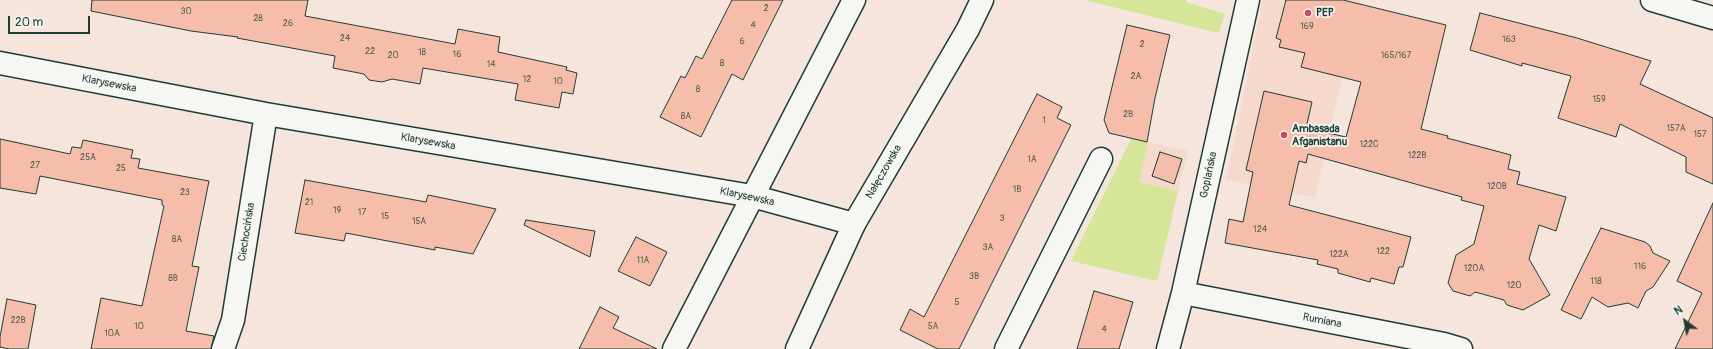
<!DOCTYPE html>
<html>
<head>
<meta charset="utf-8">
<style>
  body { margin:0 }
  #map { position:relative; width:1713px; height:349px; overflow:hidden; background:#f6e5dc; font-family:Pangolin,sans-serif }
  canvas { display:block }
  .north { position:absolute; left:1665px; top:301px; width:40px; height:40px; -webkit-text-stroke:3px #f6f6f2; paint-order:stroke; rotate:328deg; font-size:11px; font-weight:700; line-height:16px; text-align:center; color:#1f3d34 }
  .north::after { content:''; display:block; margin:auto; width:14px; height:18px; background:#1f3d34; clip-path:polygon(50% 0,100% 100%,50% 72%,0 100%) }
  .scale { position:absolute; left:8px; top:16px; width:82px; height:18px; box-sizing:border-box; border:2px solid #1f3d34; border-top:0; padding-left:5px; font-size:12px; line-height:14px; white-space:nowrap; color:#1f3d34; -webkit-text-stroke:3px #f6f6f2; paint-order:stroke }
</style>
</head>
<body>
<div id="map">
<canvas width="1713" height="349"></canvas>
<div class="north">N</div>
<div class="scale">20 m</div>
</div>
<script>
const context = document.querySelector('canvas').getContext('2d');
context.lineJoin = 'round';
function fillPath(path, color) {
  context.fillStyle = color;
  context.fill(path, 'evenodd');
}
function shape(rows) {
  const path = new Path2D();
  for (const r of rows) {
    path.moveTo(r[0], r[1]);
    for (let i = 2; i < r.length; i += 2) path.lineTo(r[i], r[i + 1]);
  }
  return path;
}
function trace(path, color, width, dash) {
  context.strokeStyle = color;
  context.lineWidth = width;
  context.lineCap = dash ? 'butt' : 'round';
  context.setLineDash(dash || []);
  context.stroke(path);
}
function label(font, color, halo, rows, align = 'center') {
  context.font = font + ' Pangolin,sans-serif';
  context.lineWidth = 3.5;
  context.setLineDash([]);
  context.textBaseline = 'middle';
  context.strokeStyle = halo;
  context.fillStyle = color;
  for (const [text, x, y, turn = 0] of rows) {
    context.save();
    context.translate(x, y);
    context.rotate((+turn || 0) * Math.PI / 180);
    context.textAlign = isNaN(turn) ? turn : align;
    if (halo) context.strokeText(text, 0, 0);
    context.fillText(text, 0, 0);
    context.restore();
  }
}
const built = shape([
  [1263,0,1360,0,1315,197,1226,180],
  [1148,142,1188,151,1178,191,1139,182]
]);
const green = shape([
  [1084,0,1186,0,1186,2,1225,14,1219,33],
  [1131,139,1148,142,1139,182,1178,191,1157,281,1071,261]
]);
const building = shape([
  [92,0,308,0,305,16,455,44,458,29,500,37,498,52,567,67,566,70,577,73,573,94,562,92,559,108,515,100,518,84,423,68,420,84,392,79,382,82,369,80,364,74,333,68,335,56,237,38,238,37,191,31,91,11,92,0],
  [732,0,783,0,743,80,732,74,701,137,660,117,681,76,685,78,696,56,702,59,732,0],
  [1286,0,1343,0,1446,25,1421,129,1448,136,1447,138,1511,155,1508,169,1520,172,1517,184,1566,197,1556,231,1539,225,1529,259,1550,295,1523,310,1507,305,1504,300,1475,292,1470,296,1453,291,1448,283,1456,255,1474,244,1484,206,1461,200,1462,197,1308,154,1306,163,1299,161,1289,205,1411,237,1403,267,1399,267,1394,284,1371,278,1370,282,1338,273,1338,269,1317,264,1318,260,1225,243,1229,219,1243,222,1253,172,1246,170,1264,91,1312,102,1306,128,1346,137,1361,82,1301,67,1305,53,1279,47,1281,40,1276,38,1286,0],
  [1480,13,1577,38,1651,61,1640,84,1713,118,1713,184,1686,172,1686,157,1620,124,1616,137,1558,118,1571,76,1522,63,1522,66,1470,50,1480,13],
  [1127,25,1170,35,1155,98,1147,142,1109,133,1104,120,1127,25],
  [1037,94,1062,107,1057,118,1071,125,959,349,938,349,900,330,910,309,924,317,1037,94],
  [0,139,70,154,72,147,81,148,83,140,133,150,131,158,140,159,138,168,209,181,192,266,199,267,186,331,214,336,211,349,91,349,101,298,142,306,164,206,162,205,162,200,40,176,36,194,0,188,0,139],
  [1160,152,1182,159,1174,184,1152,176,1160,152],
  [305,180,426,202,428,195,496,209,473,254,435,247,435,250,346,233,344,241,295,233,305,180],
  [1713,203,1713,349,1675,349,1702,293,1677,281,1713,203],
  [526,220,595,231,590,257,524,225,526,220],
  [1601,228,1645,242,1650,246,1653,253,1670,261,1653,287,1646,291,1638,308,1628,303,1608,307,1592,297,1581,319,1561,310,1601,228],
  [636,237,667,252,650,286,618,271,636,237],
  [1094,291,1133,302,1119,349,1077,349,1094,291],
  [7,299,36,305,28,349,9,349,0,347,0,337,7,299],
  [600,307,619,317,613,328,657,349,579,349,600,307]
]);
const street = shape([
  [0,63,266,114,752,196,854,224],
  [1183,293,1444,344,1461,349],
  [223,349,233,320,266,114],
  [674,349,854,0],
  [1006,349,1101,159],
  [1168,349,1183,293,1248,0]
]);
const secondary = shape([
  [1652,0,1713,18],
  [797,349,854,224,968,29,982,0]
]);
const markers = [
  [1308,13,4,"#d1495b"],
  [1284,135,4,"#d1495b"]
];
const numberNames = [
  ["2",766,9],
  ["30",186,12],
  ["28",258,19],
  ["26",288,24],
  ["4",753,26],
  ["169",1307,27],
  ["24",345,39],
  ["163",1509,40],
  ["6",742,42],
  ["2",1142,45],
  ["22",370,52],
  ["18",422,53],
  ["16",457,55],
  ["20",393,56],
  ["165/167",1396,56],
  ["8",722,64],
  ["14",491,65],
  ["2A",1136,77],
  ["12",527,80],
  ["10",558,82],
  ["8",698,90],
  ["159",1599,100],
  ["2B",1128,115],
  ["8A",686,117],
  ["1",1044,121],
  ["157A",1676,129],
  ["157",1700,135],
  ["122C",1369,145],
  ["122B",1417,156],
  ["25A",88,158],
  ["1A",1032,160],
  ["27",35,166],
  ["25",121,169],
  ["120B",1497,187],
  ["1B",1017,190],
  ["23",185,193],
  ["21",309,203],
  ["19",337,211],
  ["17",362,213],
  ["15",385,217],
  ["3",1002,219],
  ["15A",419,222],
  ["124",1260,230],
  ["8A",177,240],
  ["3A",988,248],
  ["122",1383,252],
  ["122A",1339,255],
  ["11A",643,261],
  ["116",1640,267],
  ["120A",1474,269],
  ["3B",974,277],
  ["8B",173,279],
  ["118",1596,282],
  ["120",1514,286],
  ["5",957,303],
  ["22B",18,321],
  ["10",139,327],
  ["5A",933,327],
  ["4",1104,330],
  ["10A",112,334]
];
const poiNames = [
  ["PEP",1316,13],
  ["Ambasada",1292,129],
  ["Afganistanu",1292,142]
];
const streetNames = [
  ["Klarysewska",109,84,11],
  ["Klarysewska",428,142,10],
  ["Nałęczowska",884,172,-60],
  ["Goplańska",1209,175,-78],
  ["Klarysewska",747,197,12],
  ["Ciechocińska",247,232,-81],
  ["Rumiana",1322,321,11]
];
fillPath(built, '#f6d9cd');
fillPath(green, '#d6e699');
fillPath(building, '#f5bdaa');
trace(building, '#1f3d34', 1);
trace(street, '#1f3d34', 25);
trace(secondary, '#1f3d34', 25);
trace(street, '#f6f6f2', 22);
trace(secondary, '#f6f6f2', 22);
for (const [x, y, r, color] of markers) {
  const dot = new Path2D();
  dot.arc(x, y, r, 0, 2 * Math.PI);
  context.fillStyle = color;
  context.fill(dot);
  trace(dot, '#f6f6f2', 1.5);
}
label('9px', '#545d52', null, numberNames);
label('bold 11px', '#1f3d34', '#f6f6f2', poiNames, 'left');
label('11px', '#1f3d34', '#f6f6f2', streetNames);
</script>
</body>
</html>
